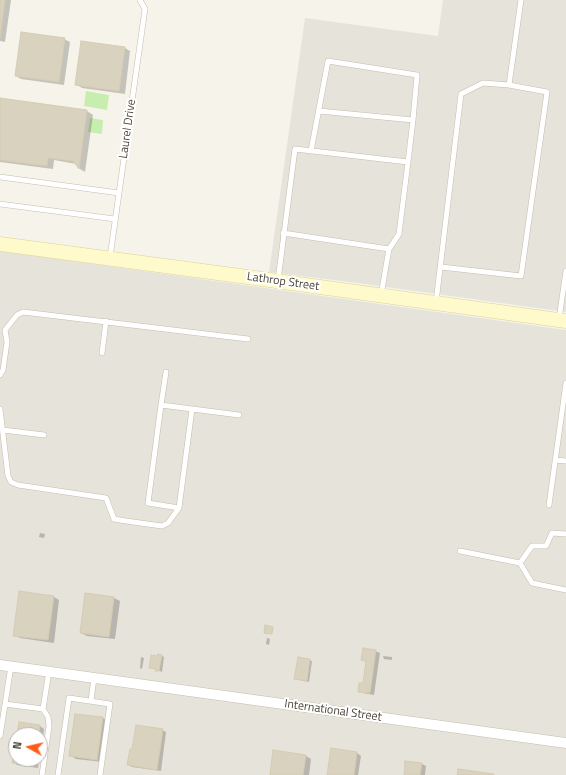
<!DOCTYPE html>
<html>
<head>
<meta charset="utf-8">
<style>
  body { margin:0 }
  #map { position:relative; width:566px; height:775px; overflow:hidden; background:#f6f4ea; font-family:"Titillium Web",sans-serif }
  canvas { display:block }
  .north { position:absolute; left:8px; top:727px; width:40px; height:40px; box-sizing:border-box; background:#fff; border:1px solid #b7b5af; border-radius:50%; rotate:278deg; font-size:11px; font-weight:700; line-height:16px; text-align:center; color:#4b4637 }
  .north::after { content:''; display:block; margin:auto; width:14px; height:18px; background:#ff5c18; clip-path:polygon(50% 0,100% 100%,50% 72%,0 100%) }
</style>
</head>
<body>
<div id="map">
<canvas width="566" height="775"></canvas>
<div class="north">N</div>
</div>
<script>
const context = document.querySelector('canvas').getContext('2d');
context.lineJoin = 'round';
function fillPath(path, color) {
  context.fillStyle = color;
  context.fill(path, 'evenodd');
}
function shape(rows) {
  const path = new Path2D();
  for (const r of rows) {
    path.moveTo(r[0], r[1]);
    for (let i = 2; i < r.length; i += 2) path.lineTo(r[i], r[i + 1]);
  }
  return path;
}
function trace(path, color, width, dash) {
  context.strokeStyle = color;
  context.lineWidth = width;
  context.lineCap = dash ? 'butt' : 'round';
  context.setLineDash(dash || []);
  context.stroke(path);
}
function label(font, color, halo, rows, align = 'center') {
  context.font = font + ' "Titillium Web",sans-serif';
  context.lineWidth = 4;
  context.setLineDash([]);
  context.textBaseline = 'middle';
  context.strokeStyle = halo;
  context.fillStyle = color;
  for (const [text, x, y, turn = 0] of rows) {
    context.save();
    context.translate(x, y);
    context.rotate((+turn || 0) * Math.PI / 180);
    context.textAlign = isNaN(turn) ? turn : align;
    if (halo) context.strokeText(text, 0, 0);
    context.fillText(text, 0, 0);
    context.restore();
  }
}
const industrial = shape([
  [443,0,566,0,566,312,350,282,269,272,305,18,438,36],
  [0,251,566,330,566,775,0,775],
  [16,735,40,735,40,759,16,759]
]);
const green = shape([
  [86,91,109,95,107,110,84,106],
  [90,118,103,120,102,134,88,132]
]);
const shadow = shape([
  [0,0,11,0,5,42,0,41],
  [64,39,70,42,64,85,21,79,16,76],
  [125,48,130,51,125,94,82,88,76,84],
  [0,99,87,111,93,115,85,172,80,169,76,164,54,160,53,169,0,162],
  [40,533,45,534,44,538,39,537],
  [86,595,114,598,120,601,115,639,87,636,81,633],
  [54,597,59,600,54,643,20,638,14,635],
  [267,638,270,639,269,645,266,644],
  [375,651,380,653,374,695,363,693,359,691,364,684,367,662,362,660],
  [162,656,164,657,162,672,153,668],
  [383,656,392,657,392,660,384,659],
  [141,657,144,658,142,669,140,668],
  [309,660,312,661,309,682,295,679],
  [76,715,103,718,109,722,103,762,76,759,70,755],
  [19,723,40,726,44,729,40,755,40,735,18,735],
  [162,730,166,732,161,771,132,767,128,764,133,750],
  [16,745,16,759,39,759,38,768,17,765,13,762],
  [332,750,357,753,361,756,358,775,328,775],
  [306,756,311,759,309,775,271,775],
  [422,764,426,766,425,775,405,775]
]);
const building = shape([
  [0,0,5,0,0,38,0,0],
  [21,32,65,38,59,82,15,76,21,32],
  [81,41,125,47,119,91,75,85,81,41],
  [0,98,87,110,79,169,73,161,48,158,47,166,0,160,0,98],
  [19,591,54,596,48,640,13,636,19,591],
  [85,593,114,597,109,637,80,633,85,593],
  [265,625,273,627,272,634,264,633,265,625],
  [363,648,376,650,370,693,358,692,359,683,363,683,366,661,361,660,363,648],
  [158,654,162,655,159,671,155,671,156,669,149,668,151,655,157,656,158,654],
  [298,657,310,659,307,681,294,679,298,657],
  [75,714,103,717,97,760,69,756,75,714],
  [19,722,40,725,39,735,17,735,19,722],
  [136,725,163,729,157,770,127,765,130,749,132,749,136,725],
  [16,739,16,759,35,759,34,766,12,763,16,739],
  [331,748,357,752,354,775,327,775,331,748],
  [273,750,306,755,303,775,270,775,273,750],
  [405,761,422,763,420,775,404,775,405,761],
  [458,769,494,774,494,775,457,775,458,769]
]);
const service = shape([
  [509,85,521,0],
  [319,111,413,120],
  [311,151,328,61,417,75,413,120,408,162],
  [0,177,119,193],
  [0,204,115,219],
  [283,233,389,249,381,295],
  [110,257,145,9,140,0],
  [278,280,295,149,408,162,399,234,389,249],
  [436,302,461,94,483,83,509,85,547,92,521,276,441,267],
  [559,319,566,271],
  [102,353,106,321],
  [166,372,161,405,239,415],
  [0,375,3,370,7,342,5,330,17,315,23,312,248,339],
  [161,405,148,503,179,508,192,409],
  [0,409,8,476,11,482,18,485,106,498,114,519,126,521,162,526,168,523,179,508],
  [3,430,44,435],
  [555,460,566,461],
  [549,505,566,383],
  [460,551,520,563,532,583,566,590],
  [520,563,532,546,546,546,552,533,566,534],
  [91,701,94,678],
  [5,704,43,709,48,717,49,726,42,775],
  [43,709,49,671],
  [0,736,11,666],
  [58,775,69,698,110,704,100,775]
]);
const minor = shape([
  [0,665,566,743]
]);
const secondary = shape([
  [0,244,255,278,566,321]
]);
const streetNames = [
  ["Laurel Drive",128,129,-82],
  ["Lathrop Street",283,282,8],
  ["International Street",333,711,8]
];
fillPath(industrial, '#e6e3db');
fillPath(green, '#c8eeaf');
fillPath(shadow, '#0003');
fillPath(building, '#d9d2be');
trace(building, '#d5ccb0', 1);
trace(service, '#c3beab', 6);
trace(minor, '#c3beab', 11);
trace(secondary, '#dad296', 15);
trace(service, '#fff', 5);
trace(minor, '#fff', 10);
trace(secondary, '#fffacb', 14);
label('12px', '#4b4637', '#fff', streetNames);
</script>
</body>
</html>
